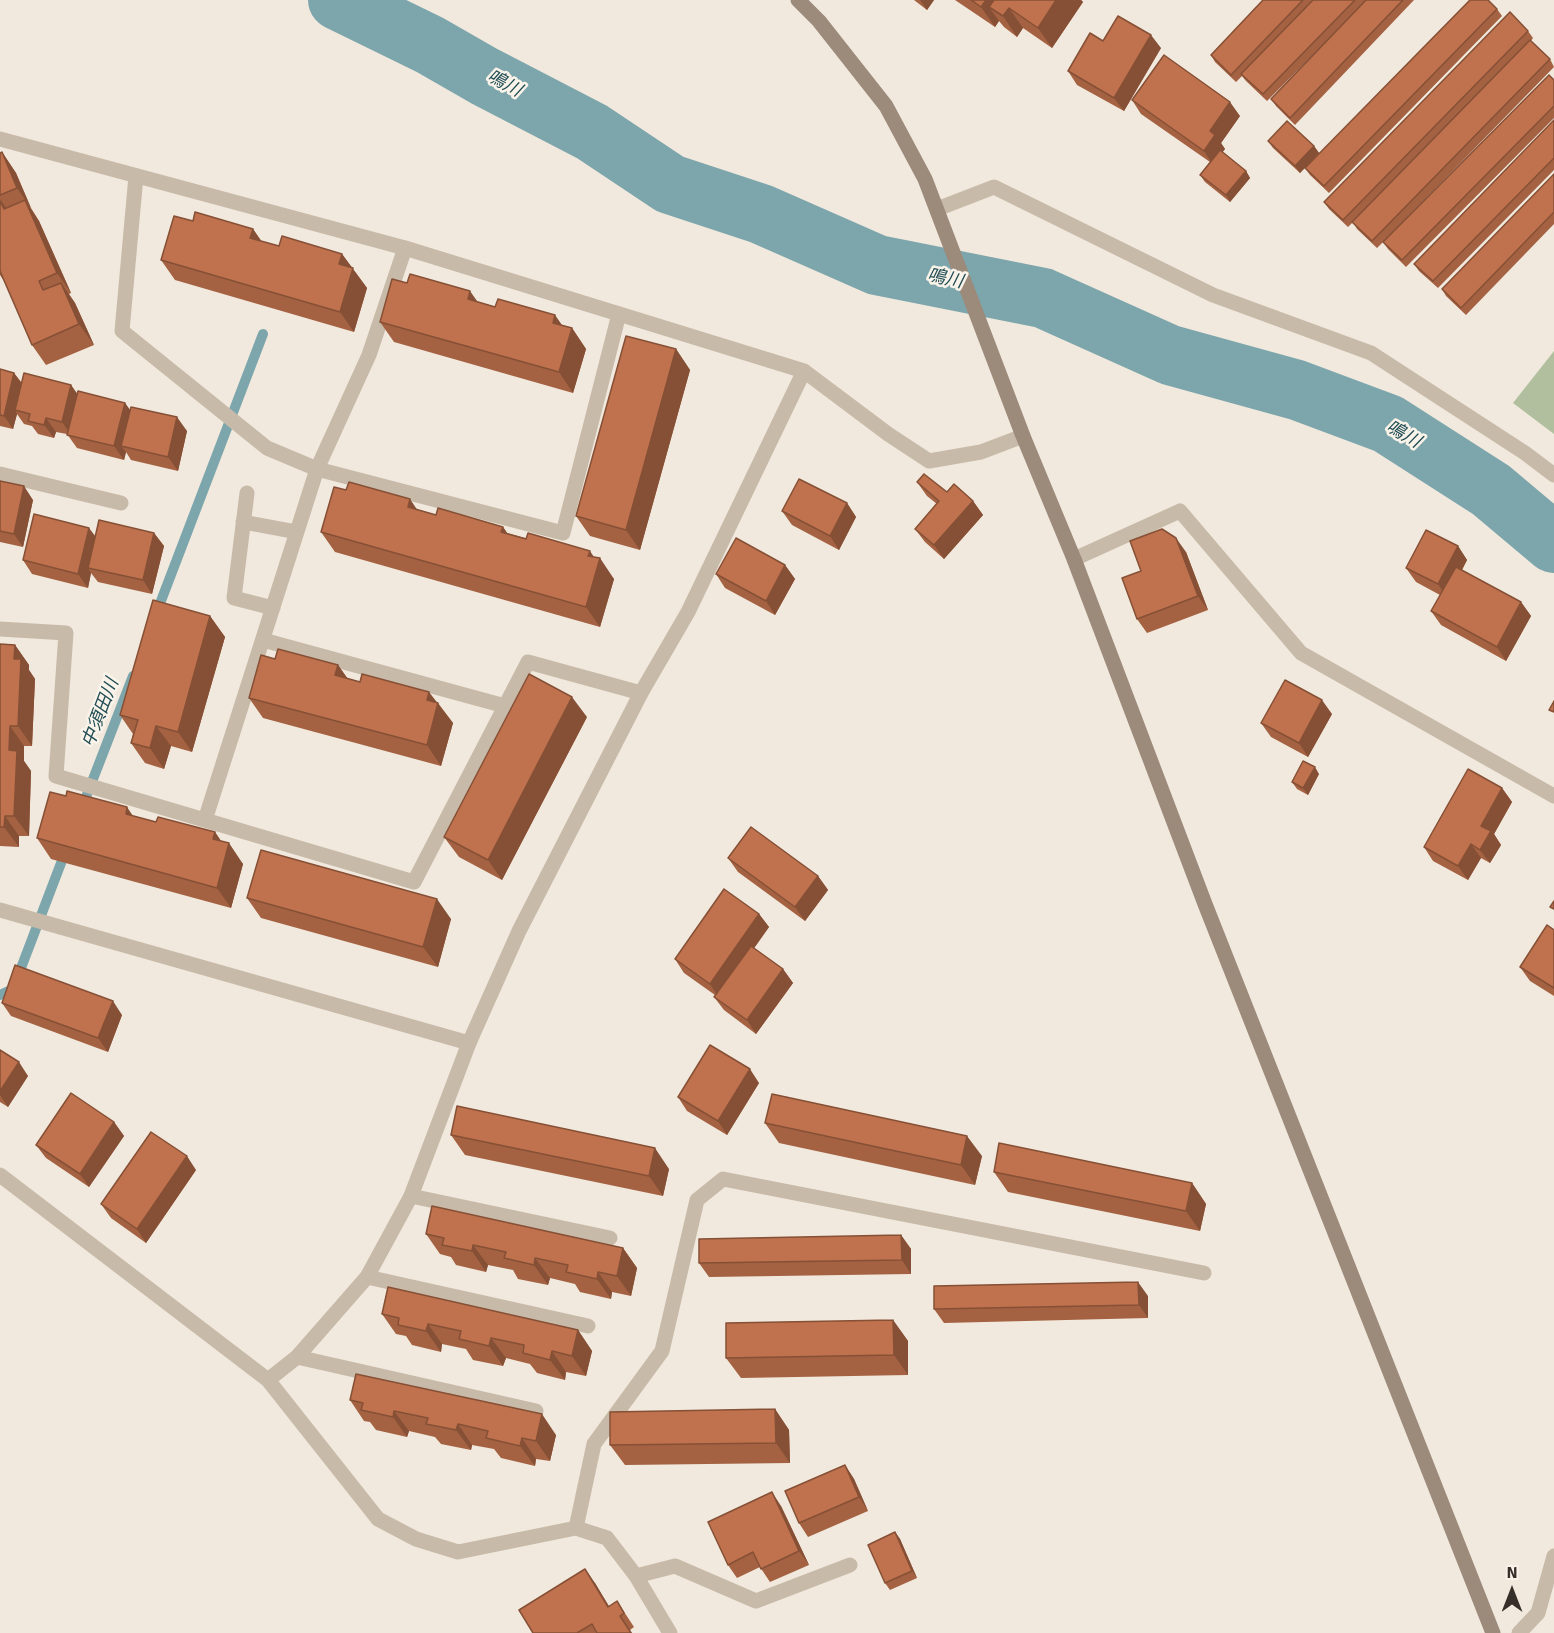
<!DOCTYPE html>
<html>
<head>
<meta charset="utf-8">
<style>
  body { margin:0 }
  #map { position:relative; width:1554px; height:1633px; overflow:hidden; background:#f1e9dd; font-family:Signika,sans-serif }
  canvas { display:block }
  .north { position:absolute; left:1482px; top:1561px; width:60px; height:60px; -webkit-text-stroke:4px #f9f3e9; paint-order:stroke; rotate:0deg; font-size:16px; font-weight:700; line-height:24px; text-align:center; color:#362e29 }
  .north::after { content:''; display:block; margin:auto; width:21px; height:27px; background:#362e29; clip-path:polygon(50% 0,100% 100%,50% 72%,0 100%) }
</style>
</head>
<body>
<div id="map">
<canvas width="1554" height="1633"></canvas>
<div class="north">N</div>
</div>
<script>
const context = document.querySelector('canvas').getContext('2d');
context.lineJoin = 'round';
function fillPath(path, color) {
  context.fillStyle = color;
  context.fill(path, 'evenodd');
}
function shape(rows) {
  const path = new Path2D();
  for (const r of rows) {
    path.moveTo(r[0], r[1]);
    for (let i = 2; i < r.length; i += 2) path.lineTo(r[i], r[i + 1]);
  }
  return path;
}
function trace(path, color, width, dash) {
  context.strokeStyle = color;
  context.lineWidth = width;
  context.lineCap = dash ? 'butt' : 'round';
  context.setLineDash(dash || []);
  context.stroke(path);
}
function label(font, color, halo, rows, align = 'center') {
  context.font = font + ' Signika,"Noto Sans JP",sans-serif';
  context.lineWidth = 5;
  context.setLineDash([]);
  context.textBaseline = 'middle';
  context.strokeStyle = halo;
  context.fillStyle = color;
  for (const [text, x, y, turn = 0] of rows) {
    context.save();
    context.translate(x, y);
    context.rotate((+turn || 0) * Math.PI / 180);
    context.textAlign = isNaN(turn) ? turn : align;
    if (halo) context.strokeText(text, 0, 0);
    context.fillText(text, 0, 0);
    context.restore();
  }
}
const green = shape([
  [1554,351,1554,434,1513,403]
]);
const stream = shape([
  [156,614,263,334],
  [81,810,133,676],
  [0,995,13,989,66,850]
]);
const river = shape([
  [338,0,430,45,484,76,592,132,670,184,761,214,877,265,1043,298,1170,355,1297,390,1388,424,1491,490,1554,543]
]);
const lane = shape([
  [136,176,122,331,267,448,317,469,563,533,619,314],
  [937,209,994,187,1213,295,1371,353,1525,453,1554,475],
  [0,474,121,503],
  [247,493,234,598,273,608],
  [243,522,297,532],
  [0,629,66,633,56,776,414,882,528,662,641,693],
  [263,640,505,706],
  [205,820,317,469,369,355,405,248],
  [0,910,469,1043],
  [411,1196,610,1238],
  [367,1277,588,1326],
  [297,1357,536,1411],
  [636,1576,675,1566,756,1601,850,1565]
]);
const street = shape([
  [0,139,405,248,804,371,888,434,929,461,981,452,1023,436],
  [1074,559,1180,511,1301,653,1554,796],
  [0,1175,268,1380,378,1519,416,1539,458,1552,576,1528,607,1538,636,1576,670,1633],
  [268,1380,297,1357,367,1277,411,1196,469,1043,519,931,641,693,688,612,804,371],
  [576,1528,594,1444,662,1351,697,1200,723,1179,1204,1273],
  [1519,1633,1538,1613,1554,1556]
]);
const secondary = shape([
  [798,0,819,21,886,106,925,179,1023,436,1074,559,1205,904,1493,1633]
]);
const wall = shape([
  [914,0,934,0,927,10],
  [955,0,1081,0,1083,2,1052,48,1023,28,1017,37,1004,27,999,21,995,27],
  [1263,0,1414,0,1295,125,1276,106,1271,99,1340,28,1267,101,1246,81,1242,76,1236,82,1215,62,1211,55],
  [1497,9,1502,16,1329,193,1310,175,1305,168],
  [1528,31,1533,38,1531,41,1550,59,1554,67,1396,229,1554,80,1554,118,1406,267,1388,249,1383,242,1377,248,1357,229,1353,222,1348,227,1329,209,1324,202],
  [1103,41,1161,48,1124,111,1077,85,1068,71],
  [1132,100,1240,116,1221,143,1225,149,1222,152,1246,171,1250,178,1230,202,1205,182,1200,175,1210,162,1141,114],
  [1554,120,1554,170,1438,288,1419,271,1414,264],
  [1268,141,1314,146,1319,153,1300,173,1273,148],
  [2,152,16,173,31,208,39,221,71,293,69,294,75,303,94,345,46,365,32,345,4,281,0,275,0,153],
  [1554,174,1554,224,1466,315,1446,296,1442,289],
  [193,221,253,229,261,241,279,246,342,254,367,288,354,332,175,280,161,260],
  [478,302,572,328,586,349,573,393,394,342,380,322],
  [676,349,690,370,640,550,590,536,576,516],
  [0,369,14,373,22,383,71,385,77,394,125,403,130,410,187,431,178,471,131,460,126,452,124,460,77,448,67,434,56,432,54,438,38,434,32,426,24,424,17,414,13,429,0,426],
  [0,481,33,500,23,547,0,542],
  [917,482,973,501,983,515,944,559,925,542,915,529,937,504,927,496],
  [346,490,436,515,503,527,507,533,594,557,614,579,600,627,335,552,321,532],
  [847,503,856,517,839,550,792,525,782,511],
  [154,533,164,546,152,594,98,582,91,573,88,588,32,574,23,560,95,536],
  [1458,546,1467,560,1462,570,1521,602,1531,616,1506,661,1441,625,1431,611,1440,595,1416,582,1406,568],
  [1186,552,1208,610,1147,633,1137,619,1141,571],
  [785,565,795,579,775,615,725,588,716,574],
  [210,616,225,637,192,752,171,746,164,769,145,763,131,743,133,734,120,715],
  [0,644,15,645,29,665,29,670,35,679,32,746,24,746,24,761,31,771,29,836,19,836,19,847,0,846],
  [275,659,338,665,348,679,438,703,453,723,441,766,263,718,249,698],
  [1332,714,1308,757,1271,737,1261,723],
  [587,717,502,880,459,857,444,837],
  [1319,774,1308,795,1297,789,1292,782],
  [1502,788,1512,802,1494,834,1501,845,1490,863,1481,858,1468,880,1433,861,1424,847],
  [133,816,156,822,215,832,221,841,243,864,231,908,51,859,37,838],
  [728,858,818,876,828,890,805,921,738,872],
  [247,898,451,919,438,967,261,918],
  [759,914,769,927,754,948,783,969,793,983,756,1034,724,1010,714,997,715,995,684,973,675,959],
  [1554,930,1554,996,1530,981,1520,967],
  [2,1003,122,1015,108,1052,11,1016],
  [0,1050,28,1076,8,1107,0,1102],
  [759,1083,727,1135,687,1111,678,1097],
  [114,1122,124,1136,89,1187,46,1158,36,1145],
  [765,1123,982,1156,975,1185,779,1143],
  [451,1135,669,1169,663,1196,465,1155],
  [196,1170,146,1243,111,1218,101,1204],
  [994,1172,1192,1183,1206,1204,1200,1231,1008,1192],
  [426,1234,623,1248,637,1268,631,1296,612,1292,611,1299,580,1292,575,1284,550,1278,548,1285,518,1279,513,1270,488,1265,486,1272,456,1265,451,1257,440,1254],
  [901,1235,911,1249,911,1274,709,1277,699,1263],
  [1148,1296,1148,1318,944,1323,934,1309],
  [382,1314,578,1330,592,1351,586,1376,566,1372,565,1380,537,1373,530,1364,506,1358,503,1366,473,1360,466,1349,442,1344,441,1352,412,1345,406,1336,396,1334],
  [893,1320,908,1341,908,1375,741,1378,726,1358],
  [350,1400,556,1435,550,1461,536,1459,535,1466,501,1458,494,1449,472,1445,471,1450,441,1444,435,1437,409,1431,407,1437,376,1430,370,1422,364,1421],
  [775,1409,789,1430,790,1463,625,1465,610,1445],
  [845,1465,854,1479,868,1511,808,1537,799,1523],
  [781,1506,809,1565,770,1582,760,1567,737,1578,728,1565],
  [895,1532,900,1539,917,1578,890,1590,885,1583],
  [595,1583,609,1606,617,1601,634,1627,630,1630,632,1633,533,1633]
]);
const shadedWall = shape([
  [920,0,934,0,927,10],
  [986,0,1012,0,989,7,999,21,995,27,981,7],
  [1056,0,1081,0,1083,2,1052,48,1038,28],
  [1009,8,1023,28,1017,37,1003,16],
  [1151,35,1161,48,1124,111,1114,98],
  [1230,102,1240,116,1221,143,1225,149,1213,165,1204,151,1210,131],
  [1314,146,1319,153,1300,173,1295,166],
  [2,152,16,173,31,208,17,188],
  [1246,171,1250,178,1230,202,1226,195],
  [0,199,12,217,4,209],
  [25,200,39,221,71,293,57,273],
  [253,229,267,249,250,238],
  [342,254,367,288,354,332,340,312,339,264],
  [61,283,75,303,94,345,79,324],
  [470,291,484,311,468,299],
  [555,315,569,335,553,323],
  [572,328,586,349,573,393,559,372],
  [676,349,690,370,640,550,626,530],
  [14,373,24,387,15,410,17,414,13,429,4,416],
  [71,385,81,399,72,436,62,422],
  [125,403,135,417,121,446,126,452,124,460,114,446],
  [177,417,187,431,178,471,168,457],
  [46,418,56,432,54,438,44,425],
  [24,486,33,500,23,547,14,534],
  [410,499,424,520,408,507],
  [973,501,983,515,944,559,934,545],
  [847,503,856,517,839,550,830,536],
  [503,527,517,547,501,532],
  [89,528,99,541,88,568,91,573,88,588,78,574],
  [154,533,164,546,152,594,143,580],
  [1176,538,1186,552,1208,610,1198,596],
  [1458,546,1467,560,1447,598,1438,584],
  [590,551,598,563,600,558,614,579,600,627,586,607,588,556],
  [785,565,795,579,775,615,766,601],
  [1521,602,1531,616,1506,661,1497,647],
  [210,616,225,637,192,752,178,732],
  [15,645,29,665,29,670,35,679,32,746,18,726,14,659],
  [338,665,352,685,335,675],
  [429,692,453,723,441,766,427,745,427,700],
  [572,697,587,717,502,880,488,860],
  [1322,700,1332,714,1308,757,1299,743],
  [10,726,24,746,24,761,31,771,29,836,14,816,9,750],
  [156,726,171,746,164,769,150,748],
  [1315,767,1319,774,1308,795,1303,788],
  [1502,788,1512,802,1494,834,1501,845,1490,863,1480,850,1481,826],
  [127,807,141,828,126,814],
  [5,816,19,836,19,847,4,827],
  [215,832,227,850,229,843,243,864,231,908,217,888,213,839],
  [1471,844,1481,858,1468,880,1458,866],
  [818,876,828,890,805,921,795,907],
  [437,899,451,919,438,967,423,947],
  [759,914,769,927,719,998,710,984],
  [783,969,793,983,756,1034,747,1020],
  [113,1001,122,1015,108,1052,98,1038],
  [19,1062,28,1076,8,1107,0,1095,0,1091],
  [750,1069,759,1083,727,1135,718,1121],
  [114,1122,124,1136,89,1187,80,1174],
  [967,1136,982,1156,975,1185,961,1165],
  [655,1148,669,1169,663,1196,649,1176],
  [187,1156,196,1170,146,1243,137,1229],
  [1192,1183,1206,1204,1200,1231,1186,1211],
  [901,1235,911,1249,911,1274,902,1260],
  [473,1245,488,1265,486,1272,472,1251],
  [623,1248,637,1268,631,1296,617,1276],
  [535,1258,550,1278,548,1285,534,1265],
  [598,1272,612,1292,611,1299,597,1279],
  [1138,1282,1148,1296,1148,1318,1139,1305],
  [893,1320,908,1341,908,1375,894,1355],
  [428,1324,442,1344,441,1352,426,1331],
  [578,1330,592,1351,586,1376,572,1356],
  [491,1338,506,1358,503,1366,489,1346],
  [552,1351,566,1372,565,1380,550,1360],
  [775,1409,789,1430,790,1463,776,1443],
  [394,1411,409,1431,407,1437,393,1417],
  [542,1414,556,1435,550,1461,536,1441],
  [458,1424,472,1445,471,1450,456,1430],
  [522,1438,536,1459,535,1466,520,1446],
  [845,1465,854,1479,868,1511,859,1497],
  [772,1492,781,1506,809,1565,799,1551],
  [895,1532,900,1539,917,1578,912,1571],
  [585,1569,595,1583,617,1621,608,1607]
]);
const building = shape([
  [971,0,986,0,981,7,971,0],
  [994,0,1056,0,1038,28,1009,8,1003,16,989,7,994,0],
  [1263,0,1303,0,1231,75,1211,55,1263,0],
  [1313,0,1355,0,1263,94,1241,74,1313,0],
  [1366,0,1403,0,1290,118,1271,99,1366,0],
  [1470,0,1488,0,1497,9,1324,186,1305,168,1470,0],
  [1510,12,1528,31,1343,220,1324,202,1510,12],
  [1118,16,1151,35,1114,98,1068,71,1090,33,1103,41,1118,16],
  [1530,40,1550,59,1372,241,1352,222,1530,40],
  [1164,55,1230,102,1210,131,1215,135,1204,151,1132,100,1164,55],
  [1549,75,1554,80,1554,106,1402,260,1383,242,1549,75],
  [1554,120,1554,158,1433,281,1414,264,1554,120],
  [1287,121,1314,146,1295,166,1268,141,1287,121],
  [1220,150,1246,171,1226,195,1200,175,1220,150],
  [2,152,17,188,0,195,0,153,2,152],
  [1554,174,1554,212,1461,308,1442,289,1554,174],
  [25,200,57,273,39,281,43,290,61,283,79,324,32,345,0,271,0,201,4,209,25,200],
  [195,212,253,229,250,238,279,246,282,236,342,254,339,264,353,268,340,312,161,260,174,216,193,221,195,212],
  [410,274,470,291,468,299,495,307,498,299,555,315,553,323,572,328,559,372,380,322,392,279,407,283,410,274],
  [626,336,676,349,626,530,576,516,626,336],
  [0,369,14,373,4,416,0,415,0,369],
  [24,373,71,385,62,422,46,418,44,425,28,421,30,414,15,410,24,373],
  [78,391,125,403,114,446,67,435,78,391],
  [131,407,177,417,168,457,121,446,131,407],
  [924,474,947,492,954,484,973,501,934,545,915,529,939,501,917,482,924,474],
  [799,479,847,503,830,536,782,511,799,479],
  [0,481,24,486,14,534,0,531,0,481],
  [349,482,410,499,408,507,436,515,438,508,503,527,501,532,526,539,528,533,590,551,588,556,600,558,586,607,321,532,334,487,346,490,349,482],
  [34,514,89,528,78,574,23,560,34,514],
  [99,520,154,533,143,580,88,568,99,520],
  [1162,529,1176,538,1198,596,1137,619,1122,578,1141,571,1130,541,1162,529],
  [1426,530,1458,546,1438,584,1406,568,1426,530],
  [736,538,785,565,766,601,716,574,736,538],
  [1456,567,1521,602,1497,647,1431,611,1456,567],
  [153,600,210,616,178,732,156,726,150,748,131,743,138,720,120,715,153,600],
  [0,644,15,645,14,659,21,659,18,726,10,726,9,750,17,751,14,816,5,816,4,827,0,827,0,644],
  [278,649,338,665,335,675,360,682,362,674,429,692,427,700,438,703,427,745,249,698,261,655,275,659,278,649],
  [529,674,572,697,488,860,444,837,529,674],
  [1285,680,1322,700,1299,743,1261,723,1285,680],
  [1554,701,1554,712,1549,710,1554,701],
  [1303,761,1315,767,1303,788,1292,782,1303,761],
  [1468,769,1502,788,1481,826,1491,831,1480,850,1471,844,1458,866,1424,847,1468,769],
  [67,791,127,807,126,814,156,822,158,817,215,832,213,839,229,843,217,888,37,838,50,792,66,796,67,791],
  [751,827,818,876,795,907,728,858,751,827],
  [261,850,437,899,423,947,247,898,261,850],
  [724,889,759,914,710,984,675,959,724,889],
  [1554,901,1554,909,1550,907,1554,901],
  [1547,925,1554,930,1554,988,1520,967,1547,925],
  [751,946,783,969,747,1020,714,997,751,946],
  [15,965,113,1001,98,1038,2,1003,15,965],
  [710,1045,750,1069,718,1121,678,1097,710,1045],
  [0,1050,19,1062,0,1091,0,1050],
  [71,1093,114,1122,80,1174,36,1145,71,1093],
  [772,1094,967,1136,961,1165,765,1123,772,1094],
  [457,1106,655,1148,649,1176,451,1135,457,1106],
  [151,1132,187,1156,137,1229,101,1204,151,1132],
  [999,1143,1192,1183,1186,1211,994,1172,999,1143],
  [432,1206,623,1248,617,1276,598,1272,597,1279,566,1272,568,1265,535,1258,534,1265,504,1258,506,1252,473,1245,472,1251,442,1245,444,1238,426,1234,432,1206],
  [901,1235,902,1260,699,1263,699,1239,901,1235],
  [1138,1282,1139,1305,934,1309,934,1286,1138,1282],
  [388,1287,578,1330,572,1356,552,1351,550,1360,523,1353,524,1345,491,1338,489,1346,459,1339,461,1331,428,1324,426,1331,398,1325,399,1318,382,1314,388,1287],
  [893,1320,894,1355,726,1358,726,1323,893,1320],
  [356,1374,542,1414,536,1441,522,1438,520,1446,486,1438,488,1431,458,1424,456,1430,426,1424,428,1418,394,1411,393,1417,361,1410,363,1403,350,1400,356,1374],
  [775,1409,776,1443,610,1445,610,1412,775,1409],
  [845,1465,859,1497,799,1523,785,1491,845,1465],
  [772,1492,799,1551,761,1569,753,1552,728,1565,708,1522,772,1492],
  [895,1532,912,1571,885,1583,868,1545,895,1532],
  [585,1569,608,1607,617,1601,624,1613,620,1616,631,1633,597,1633,592,1624,577,1633,533,1633,519,1610,585,1569]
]);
const waterNames = [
  ["鳴川",504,84,28],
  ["鳴川",945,279,12],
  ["鳴川",1403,435,30],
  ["中須田川",101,713,-69]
];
fillPath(green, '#b1bf9e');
trace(stream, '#7da6ac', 10);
trace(river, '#7da6ac', 60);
trace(lane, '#c8baa9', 15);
trace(street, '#c8baa9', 15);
trace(secondary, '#9c8a7b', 15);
fillPath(wall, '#a46242');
fillPath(shadedWall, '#865036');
fillPath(building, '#bf724d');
trace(building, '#865036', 1.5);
label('italic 18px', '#214d55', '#f9f3e9', waterNames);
</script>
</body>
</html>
